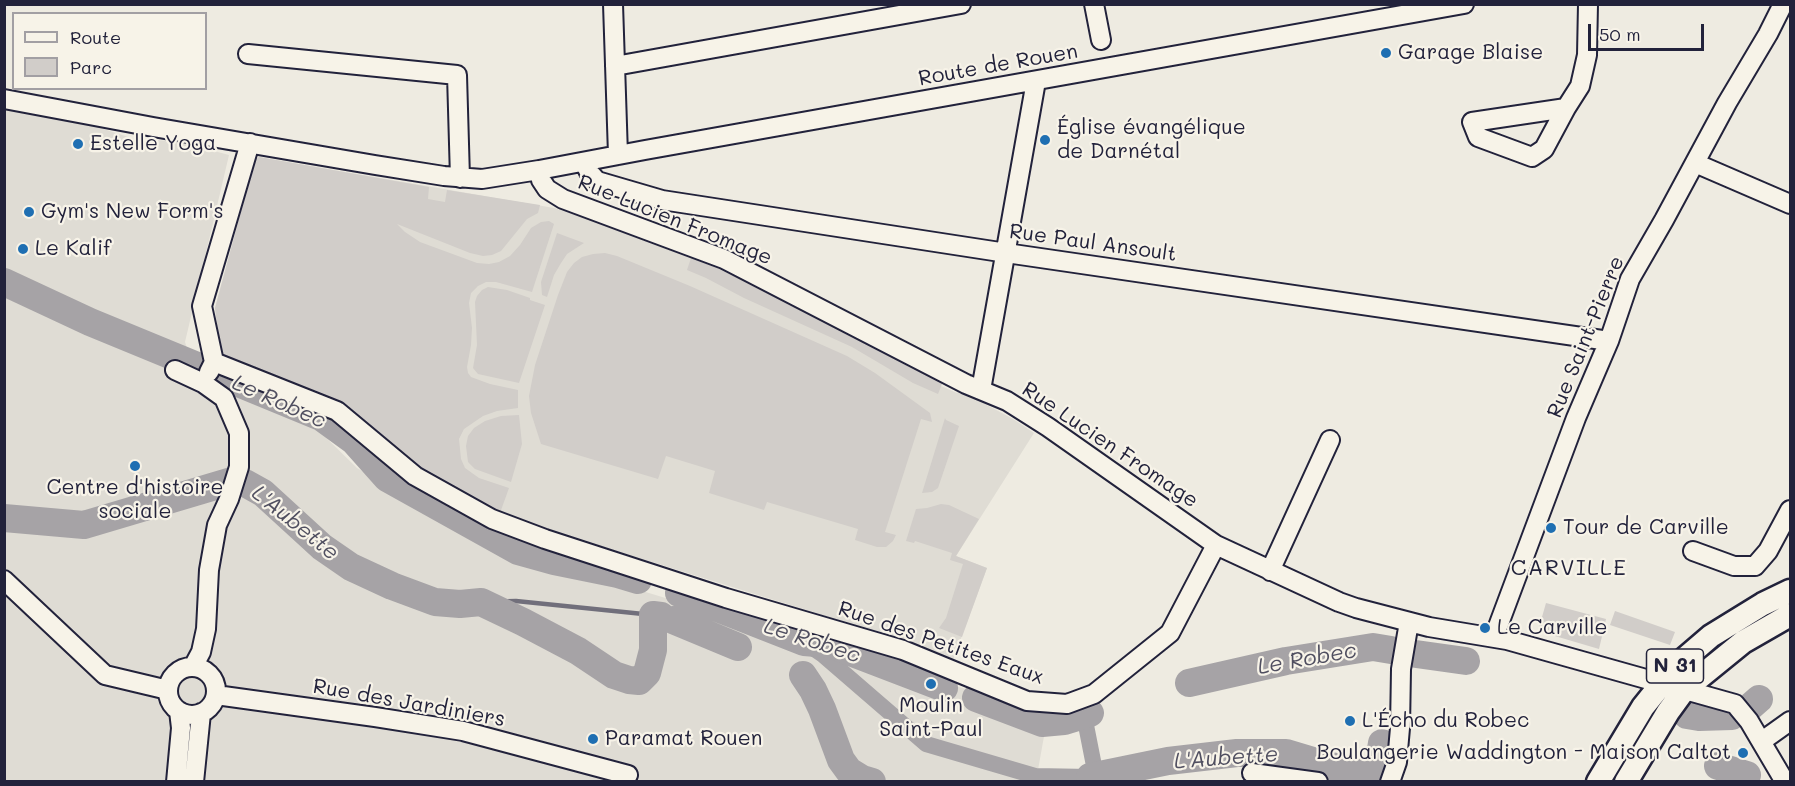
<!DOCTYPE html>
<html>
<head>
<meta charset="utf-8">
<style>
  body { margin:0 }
  #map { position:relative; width:1795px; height:786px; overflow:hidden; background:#eeebe1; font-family:Mali,sans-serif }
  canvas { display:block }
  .frame { position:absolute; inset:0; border:6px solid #22223b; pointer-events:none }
  .legend { position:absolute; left:12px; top:12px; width:195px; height:78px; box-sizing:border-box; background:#f7f3e8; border:2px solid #a29fa3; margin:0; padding:8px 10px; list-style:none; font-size:18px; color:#22223b }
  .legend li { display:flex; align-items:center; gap:12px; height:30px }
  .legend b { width:30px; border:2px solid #a29fa3 }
  .scale { position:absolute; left:1588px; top:24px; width:116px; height:27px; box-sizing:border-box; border:3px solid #22223b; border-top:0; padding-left:8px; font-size:18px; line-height:21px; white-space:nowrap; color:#22223b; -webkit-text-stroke:4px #f7f3e8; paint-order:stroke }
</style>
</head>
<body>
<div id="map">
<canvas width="1795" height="786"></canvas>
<div class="frame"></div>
<ul class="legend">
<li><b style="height:8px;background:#f7f3e8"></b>Route</li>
<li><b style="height:16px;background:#d1cdc9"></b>Parc</li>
</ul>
<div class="scale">50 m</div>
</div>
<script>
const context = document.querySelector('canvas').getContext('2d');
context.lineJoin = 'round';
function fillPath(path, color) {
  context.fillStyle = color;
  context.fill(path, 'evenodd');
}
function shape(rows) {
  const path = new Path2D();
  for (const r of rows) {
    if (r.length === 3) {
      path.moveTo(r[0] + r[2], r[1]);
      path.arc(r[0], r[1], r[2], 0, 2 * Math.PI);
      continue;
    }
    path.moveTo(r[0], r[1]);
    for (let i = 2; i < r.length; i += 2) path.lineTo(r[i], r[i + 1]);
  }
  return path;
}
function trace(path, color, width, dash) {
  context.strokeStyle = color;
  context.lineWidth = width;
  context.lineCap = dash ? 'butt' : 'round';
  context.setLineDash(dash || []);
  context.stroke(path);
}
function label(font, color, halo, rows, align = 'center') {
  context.font = font + ' Mali,sans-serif';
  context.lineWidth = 4.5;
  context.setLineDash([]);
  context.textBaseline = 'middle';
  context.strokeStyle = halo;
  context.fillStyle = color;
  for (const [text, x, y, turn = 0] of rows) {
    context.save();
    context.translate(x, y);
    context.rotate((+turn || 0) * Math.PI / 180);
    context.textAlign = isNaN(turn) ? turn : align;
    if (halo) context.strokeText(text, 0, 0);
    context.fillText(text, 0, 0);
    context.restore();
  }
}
const built = shape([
  [5,97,156,146,158,140,192,145,229,155,185,342,196,376,308,420,357,468,484,543,1048,714,1036,781,5,782],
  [259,157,554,208,571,213,717,268,941,381,941,386,957,393,959,390,1013,419,1034,433,956,556,987,568,953,660,890,636,507,517,407,462,320,393,226,357,215,308,255,160]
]);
const green = shape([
  [259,157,429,187,428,199,445,202,447,190,540,205,538,213,527,219,501,251,492,255,483,256,470,253,397,224,405,232,420,242,477,263,489,264,499,262,510,256,520,245,531,228,541,222,549,221,554,224,532,292,496,282,486,282,478,286,471,293,469,303,472,328,471,345,467,367,468,373,471,377,490,384,518,390,518,408,497,411,483,416,464,429,459,439,461,459,465,468,479,478,509,488,500,513,407,462,320,393,226,357,220,353,215,308,255,160],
  [557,233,584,243,567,254,561,263,554,275,547,297,542,295,541,282],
  [605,253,617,256,690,286,847,356,875,373,930,413,932,422,921,419,885,532,896,535,893,541,886,547,877,547,855,540,858,529,767,502,764,510,709,493,715,471,666,456,658,479,541,444,531,413,529,396,535,365,558,295,567,272,574,263,582,257,593,254],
  [691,258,717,268,940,380,942,384,938,394,913,383,852,347,744,298,706,278,687,270],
  [488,287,507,290,530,298,530,300,545,305,519,383,478,374,473,368,477,345,475,302,477,296,482,290],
  [519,415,522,444,511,482,475,469,468,462,466,446,468,436,474,428,485,421,501,416],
  [945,418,946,420,959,426,938,488,932,492,922,493],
  [941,504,949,505,979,519,956,556,987,568,962,637,939,628,946,618,963,564,950,560,952,553,915,541,914,543,906,541,916,509,927,508],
  [1546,603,1606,619,1599,649,1538,631],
  [1615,611,1675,632,1670,645,1610,625]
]);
const stream = shape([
  [481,602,516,601,653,615]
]);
const canal = shape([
  [804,642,823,655,926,744,1035,776,1090,777],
  [1084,715,1096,776]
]);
const river = shape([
  [4,282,90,322,321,417,354,441,387,478,518,551,554,561,618,574,638,580],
  [245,483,263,493,322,547,351,567,392,586,435,602,460,604,481,602,523,622,578,651,614,675,629,680,639,681,647,673,653,650,653,615,661,616],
  [4,518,84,525,232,481],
  [679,593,804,642,829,644,944,688],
  [673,620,738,647],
  [1416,654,1466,661],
  [803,675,813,690,822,709,841,760,849,771,862,779,872,782],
  [1189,683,1286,661,1373,647,1391,650],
  [976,698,1042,723,1064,721,1090,713],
  [1751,706,1759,699],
  [1687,715,1699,717,1732,716],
  [1718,766,1747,775],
  [1091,782,1090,777,1168,761,1237,753,1286,753,1326,765,1349,770,1369,771,1379,762,1382,743]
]);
const minor = shape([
  [613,4,618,155],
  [1094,4,1101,40],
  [248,54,457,75,460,178],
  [615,66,961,4],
  [4,99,153,127,375,165,444,176,482,179,539,170,645,150,1464,4],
  [1566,108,1472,122,1478,137,1532,157,1544,149,1566,108,1580,86,1587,55,1588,4],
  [584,162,589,172,597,181,662,200,1013,254,1609,341],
  [1695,163,1790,204],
  [539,170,541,180,547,189,563,199,724,259,966,384,1007,401,1048,427,1216,545,1339,602,1356,608,1429,627,1507,640,1735,704,1749,721,1785,782],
  [214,362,337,411,415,476,492,519,545,539,726,598,903,650,1027,701,1067,704,1094,694,1170,633,1216,545],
  [175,370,203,383,224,398,239,433,239,467,229,499,217,525,209,570,206,629,201,652,193,667],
  [209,372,214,362,202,306,250,143],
  [981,390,1036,81],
  [1693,551,1734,566,1755,566,1768,551,1790,510],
  [1270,571,1330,440],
  [4,580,105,675,168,690],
  [1494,637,1576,418,1609,341,1630,279,1664,220,1727,103,1768,34,1783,4],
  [192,691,24],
  [216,695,375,717,463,731,628,775],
  [1762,741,1790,721],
  [1252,773,1318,782],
  [176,782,181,728,179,711],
  [194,782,201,713],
  [1390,782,1397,762,1400,728,1401,669,1409,622]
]);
const major = shape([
  [1598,782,1643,707,1676,666,1711,636,1763,604,1790,591],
  [1626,782,1668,712,1684,690,1743,642,1790,615]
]);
const markers = [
  [1386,53,6,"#1f6fb2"],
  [1045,140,6,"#1f6fb2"],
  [78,144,6,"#1f6fb2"],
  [29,212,6,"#1f6fb2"],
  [23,249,6,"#1f6fb2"],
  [135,466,6,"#1f6fb2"],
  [1551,528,6,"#1f6fb2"],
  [1485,628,6,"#1f6fb2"],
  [931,684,6,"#1f6fb2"],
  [1350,721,6,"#1f6fb2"],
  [593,739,6,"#1f6fb2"],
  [1743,753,6,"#1f6fb2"]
];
const shields = [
  [1675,666,57]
];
const shieldNames = [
  ["N 31",1675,666]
];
const poiNames = [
  ["Garage Blaise",1398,53],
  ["Église évangélique",1057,128],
  ["de Darnétal",1057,152],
  ["Estelle Yoga",90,144],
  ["Gym's New Form's",41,212],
  ["Le Kalif",35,249],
  ["Centre d'histoire",135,488,"center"],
  ["sociale",135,512,"center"],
  ["Tour de Carville",1563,528],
  ["Le Carville",1497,628],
  ["Moulin",931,706,"center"],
  ["Saint-Paul",931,730,"center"],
  ["L'Écho du Robec",1362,721],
  ["Paramat Rouen",605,739],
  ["Boulangerie Waddington - Maison Caltot",1731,753,"right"]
];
const streetNames = [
  ["Route de Rouen",998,65,-10],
  ["Rue Lucien Fromage",675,220,22],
  ["Rue Paul Ansoult",1093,243,8],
  ["Rue Saint-Pierre",1586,337,-68],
  ["Rue Lucien Fromage",1110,445,34],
  ["Rue des Petites Eaux",941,643,19],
  ["Rue des Jardiniers",409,703,10]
];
const waterNames = [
  ["Le Robec",279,402,24],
  ["L'Aubette",295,523,39],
  ["Le Robec",812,641,18],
  ["Le Robec",1307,659,-10],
  ["L'Aubette",1226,758,-4]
];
const neighbourhoodNames = [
  ["CARVILLE",1569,568]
];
fillPath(built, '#dfdcd4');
fillPath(green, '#d1cdc9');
trace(stream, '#716f7b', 4.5);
trace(canal, '#a6a3a6', 16);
trace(river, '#a6a3a6', 28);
trace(minor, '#22223b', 22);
trace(major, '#22223b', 27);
trace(minor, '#f7f3e8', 18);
trace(major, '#f7f3e8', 22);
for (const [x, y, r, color] of markers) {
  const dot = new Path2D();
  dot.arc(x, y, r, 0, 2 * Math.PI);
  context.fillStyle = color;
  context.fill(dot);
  trace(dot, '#f7f3e8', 2);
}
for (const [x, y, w] of shields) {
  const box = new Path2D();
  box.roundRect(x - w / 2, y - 17, w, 34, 4.5);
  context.fillStyle = '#f7f3e8';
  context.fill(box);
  trace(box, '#22223b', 1.5);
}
label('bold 20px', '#22223b', null, shieldNames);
label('21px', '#22223b', '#f7f3e8', poiNames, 'left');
label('21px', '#22223b', '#f7f3e8', streetNames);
label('italic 22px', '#504f60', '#f7f3e8', waterNames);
context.letterSpacing = '1.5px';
label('22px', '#22223b', '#f7f3e8', neighbourhoodNames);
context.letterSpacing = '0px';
</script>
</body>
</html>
